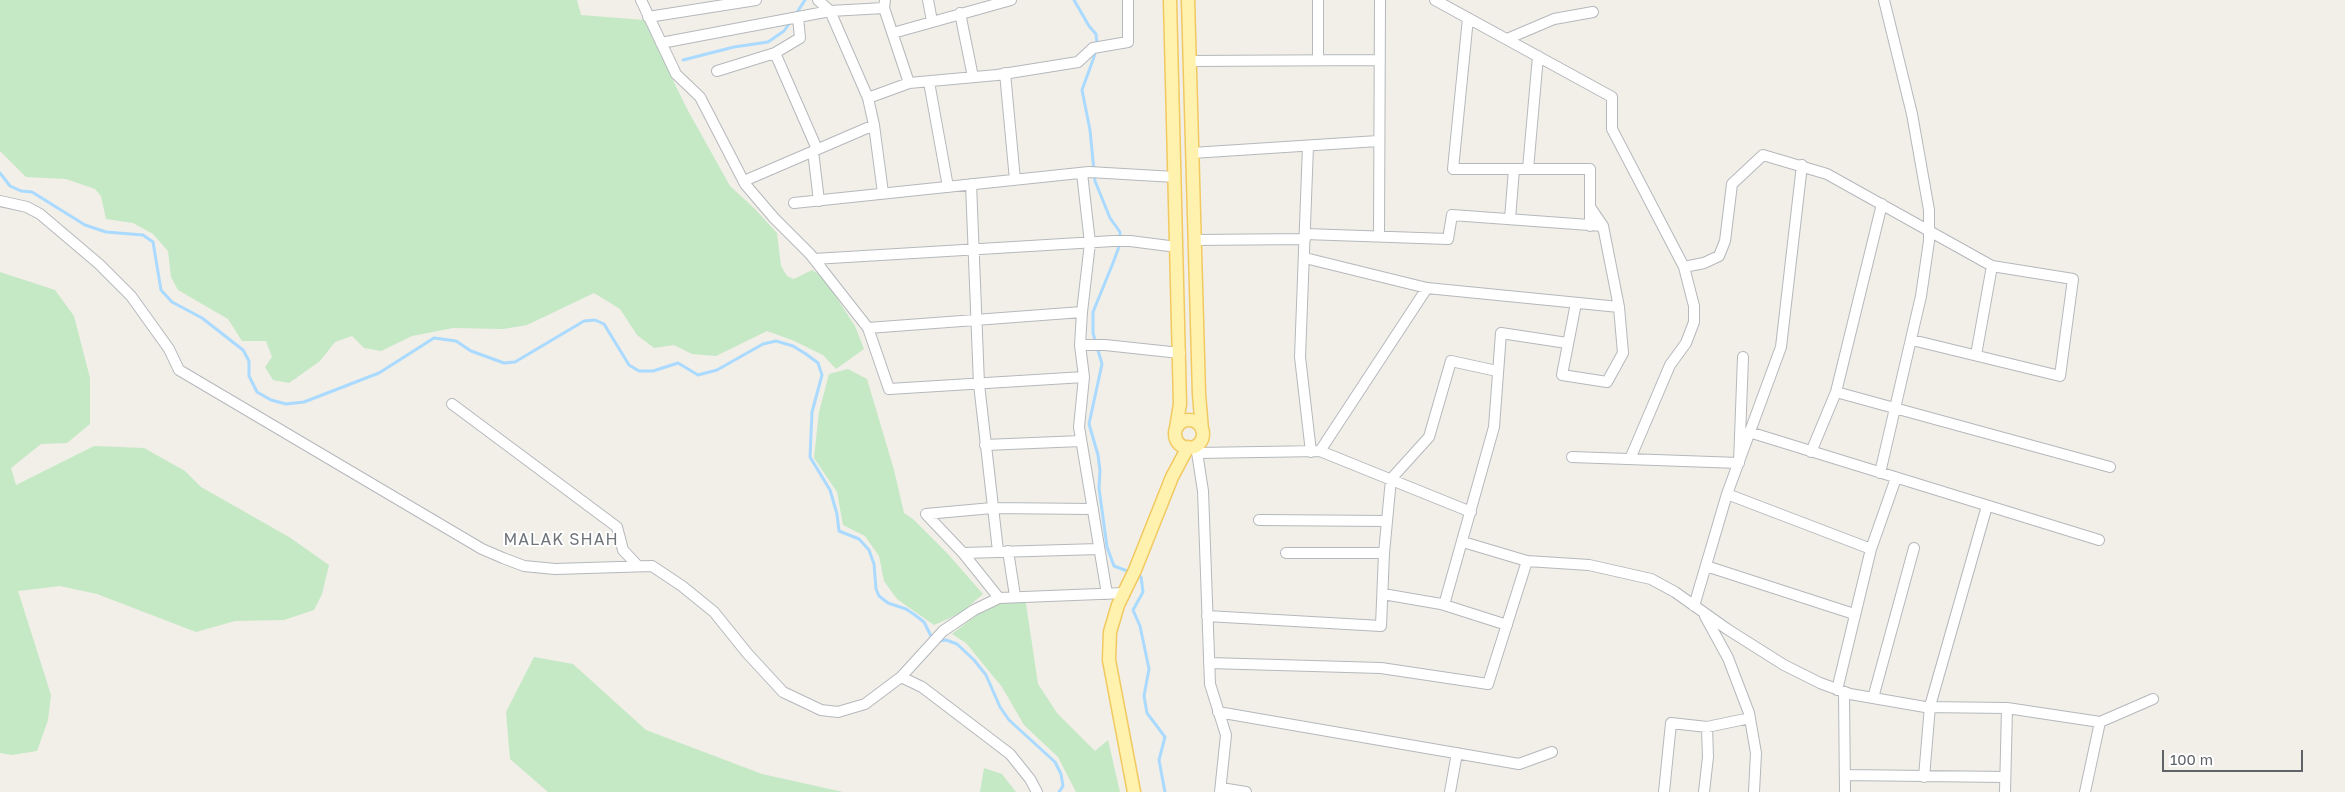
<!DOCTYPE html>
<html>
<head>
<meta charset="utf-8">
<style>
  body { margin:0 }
  #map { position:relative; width:2345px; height:792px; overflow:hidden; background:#f1efe8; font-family:"Golos Text",sans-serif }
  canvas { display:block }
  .scale { position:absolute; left:2162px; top:750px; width:141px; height:22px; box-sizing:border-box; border:2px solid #5f6368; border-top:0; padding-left:6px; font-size:15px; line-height:18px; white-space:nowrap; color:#5f6368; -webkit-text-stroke:4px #fff; paint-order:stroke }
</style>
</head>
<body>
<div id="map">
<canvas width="2345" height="792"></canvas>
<div class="scale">100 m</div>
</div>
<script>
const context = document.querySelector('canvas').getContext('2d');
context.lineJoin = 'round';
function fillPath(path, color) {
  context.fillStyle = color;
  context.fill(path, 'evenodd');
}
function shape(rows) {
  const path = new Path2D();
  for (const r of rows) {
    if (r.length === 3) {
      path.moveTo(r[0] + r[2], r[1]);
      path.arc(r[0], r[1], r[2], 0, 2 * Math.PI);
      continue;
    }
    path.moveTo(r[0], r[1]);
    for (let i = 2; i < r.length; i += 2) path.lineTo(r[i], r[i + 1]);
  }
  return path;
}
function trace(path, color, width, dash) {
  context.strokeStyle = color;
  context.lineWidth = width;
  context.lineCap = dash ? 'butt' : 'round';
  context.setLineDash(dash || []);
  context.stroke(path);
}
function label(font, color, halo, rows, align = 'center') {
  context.font = font + ' "Golos Text",sans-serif';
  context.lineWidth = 4;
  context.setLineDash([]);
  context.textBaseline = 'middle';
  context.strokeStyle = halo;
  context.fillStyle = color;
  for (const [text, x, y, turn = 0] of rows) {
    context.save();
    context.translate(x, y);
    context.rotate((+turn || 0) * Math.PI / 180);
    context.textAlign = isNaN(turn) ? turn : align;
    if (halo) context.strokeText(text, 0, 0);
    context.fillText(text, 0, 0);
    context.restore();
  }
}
const green = shape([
  [0,0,577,0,581,15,644,20,686,107,730,186,754,208,777,233,781,266,787,276,794,279,812,270,823,277,855,326,864,349,836,369,823,355,792,340,767,331,716,356,692,354,674,345,654,348,637,335,620,309,594,293,527,325,503,329,453,328,412,336,381,351,364,348,352,336,335,342,320,361,289,383,273,380,265,367,272,357,266,341,242,341,228,319,178,290,171,277,168,251,153,234,133,223,106,219,101,196,95,189,66,179,26,177,0,151],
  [0,272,55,290,74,316,90,378,90,424,67,443,41,444,11,468,16,485,94,446,144,448,185,471,201,487,289,537,329,565,322,594,314,610,284,620,235,621,196,632,97,594,60,586,18,591,51,695,48,720,37,751,12,755,0,753],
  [848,369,867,379,894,470,904,513,913,519,947,553,983,594,961,613,934,625,897,599,884,581,879,556,865,536,843,525,837,492,814,458,819,412,829,374],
  [1025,597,1038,684,1057,713,1095,751,1108,740,1120,792,1076,792,1058,757,1024,725,1002,687,966,643,952,634,987,607,1009,599],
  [534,657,573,664,646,730,762,774,843,792,548,792,510,759,506,712],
  [984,768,1002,774,1016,792,980,792]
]);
const stream = shape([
  [1074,0,1089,26,1096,34,1097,44,1094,57,1082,90,1090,130,1095,181,1110,218,1120,232,1120,244,1113,263,1093,312,1093,333,1102,364,1089,424,1098,455,1100,471,1099,488,1107,547,1114,566,1130,572],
  [796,14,805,0],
  [683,60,734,47,768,42,784,31,791,21],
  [0,173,10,186,21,191,32,192,85,225,106,232,143,235,153,242,161,290,172,302,202,318,243,350,249,361,249,376,257,392,271,400,286,404,304,402,379,373,434,338,456,341,471,351,504,363,515,362,584,321,595,320,604,324,629,365,639,371,653,371,678,363,698,375,717,370,763,344,776,341,793,346,806,354,818,363,822,375,812,412,810,457,830,490,837,514,839,531,859,539,869,550,874,564,876,589,879,596,888,603,906,609,915,615,924,622,931,636,939,641,946,640,957,644,974,660,986,675,1000,707,1009,720,1055,762,1061,774,1063,786,1059,792],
  [1136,575,1141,577,1143,592,1133,610,1140,626,1149,669,1144,696,1147,713,1165,737,1159,760,1165,792]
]);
const minor = shape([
  [641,0,676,74,700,97,745,184,774,218,810,254,868,328,1082,312],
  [818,0,830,11,884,8],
  [885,0,884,8,909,83],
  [928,0,932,21],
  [1318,0,1318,60],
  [1435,0,1612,97,1612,129,1684,267,1694,306,1694,322,1686,343,1670,365,1630,459],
  [960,13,973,77],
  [648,17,756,0],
  [1468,18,1453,169,1590,169,1590,226],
  [893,33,1011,0],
  [1507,39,1554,19,1593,12],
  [661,43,830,11,868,98,874,125,883,193],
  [775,53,817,149],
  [1189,61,1380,60],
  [717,71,775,53,800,38,798,17],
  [1005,73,1015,180],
  [929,82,948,187],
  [868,98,909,83,997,75,1078,62,1093,48,1128,42,1128,0],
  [1308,146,1300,357,1311,452],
  [813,151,819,201],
  [1192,153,1378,141],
  [1528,169,1538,56],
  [1082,173,1090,243,1082,312,1080,345,1084,377,1079,427,1107,594],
  [744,181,874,125],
  [971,184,979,384,998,551],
  [0,201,27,207,40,214,99,264,131,296,169,349,179,370,482,549,503,558,524,566,555,569,652,566,682,586,714,612,747,653,783,692,821,710,838,712,865,704,901,677,943,631,974,610,999,598,1124,593],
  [794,203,1089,172,1175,177],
  [1510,219,1514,169],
  [1305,234,1448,239,1452,215,1603,226],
  [1379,236,1380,0],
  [1194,240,1305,239],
  [1305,258,1427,288,1619,307],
  [814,259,1113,241,1130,241,1177,247],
  [1684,267,1704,263,1719,256,1725,241,1732,184,1763,155,1827,174,1992,266,2073,279,2060,376,1912,340],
  [1576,303,1562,375,1607,382,1623,353,1619,307,1603,226,1590,207],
  [868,328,889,389,1084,377],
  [1080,345,1105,345,1180,353],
  [1976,355,1992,266],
  [1836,392,1882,204],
  [452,404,617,527,623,550,637,565],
  [1749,432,2099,540],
  [985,445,1081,441],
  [1196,446,1203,491,1210,684,1226,735,1220,792],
  [1320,451,1427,288],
  [1811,452,1836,392,2110,467],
  [1197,453,1320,451,1471,512],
  [1572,457,1739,463,1743,357],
  [1880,473,1921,296,1929,241,1929,210,1912,114,1884,0],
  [1727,494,1871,549],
  [926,514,992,508,1093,509],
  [926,514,963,553,999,598],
  [1259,520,1387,521],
  [1463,542,1527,561,1589,565,1651,579,1675,592,1727,629,1784,665,1820,683,1850,694,1925,707,2007,708,2100,722,2153,699],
  [1008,551,1015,596],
  [963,553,1099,549],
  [1286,553,1384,553],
  [1706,566,1854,614],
  [1383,594,1441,604,1507,625],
  [1444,605,1494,427,1501,333,1567,343],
  [1694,606,1727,494,1781,347,1802,165],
  [1207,616,1381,626,1384,553,1391,479,1429,437,1451,361,1497,371],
  [1705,616,1728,658,1749,713,1756,753,1754,792],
  [1209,663,1381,668,1488,684,1527,561],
  [901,677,922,687,1010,754,1030,779,1037,792],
  [1837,690,1871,549,1896,478],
  [1844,692,1845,792],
  [1873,698,1914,548],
  [1218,712,1519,764,1552,752],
  [1846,775,2005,777],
  [1924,777,1930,706,1987,506],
  [1221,788,1246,792],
  [1450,792,1457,753],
  [1664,792,1671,723,1707,727,1750,718],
  [1704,792,1708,757,1707,727],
  [2005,792,2007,708],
  [2085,792,2100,722]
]);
const major = shape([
  [1170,0,1180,404,1176,428],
  [1188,0,1199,394,1202,430],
  [1189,434,14],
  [1134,792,1109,660,1110,632,1118,605,1135,570,1172,477,1188,447]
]);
const quarterNames = [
  ["MALAK SHAH",561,540]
];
fillPath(green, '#c5e8c5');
trace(stream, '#aadaff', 3);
trace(minor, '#b5b8bc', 12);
trace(major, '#f2c960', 15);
trace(minor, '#fff', 10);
trace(major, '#fff2af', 12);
context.letterSpacing = '1px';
label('16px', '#70757a', '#fff', quarterNames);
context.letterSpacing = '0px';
</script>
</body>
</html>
